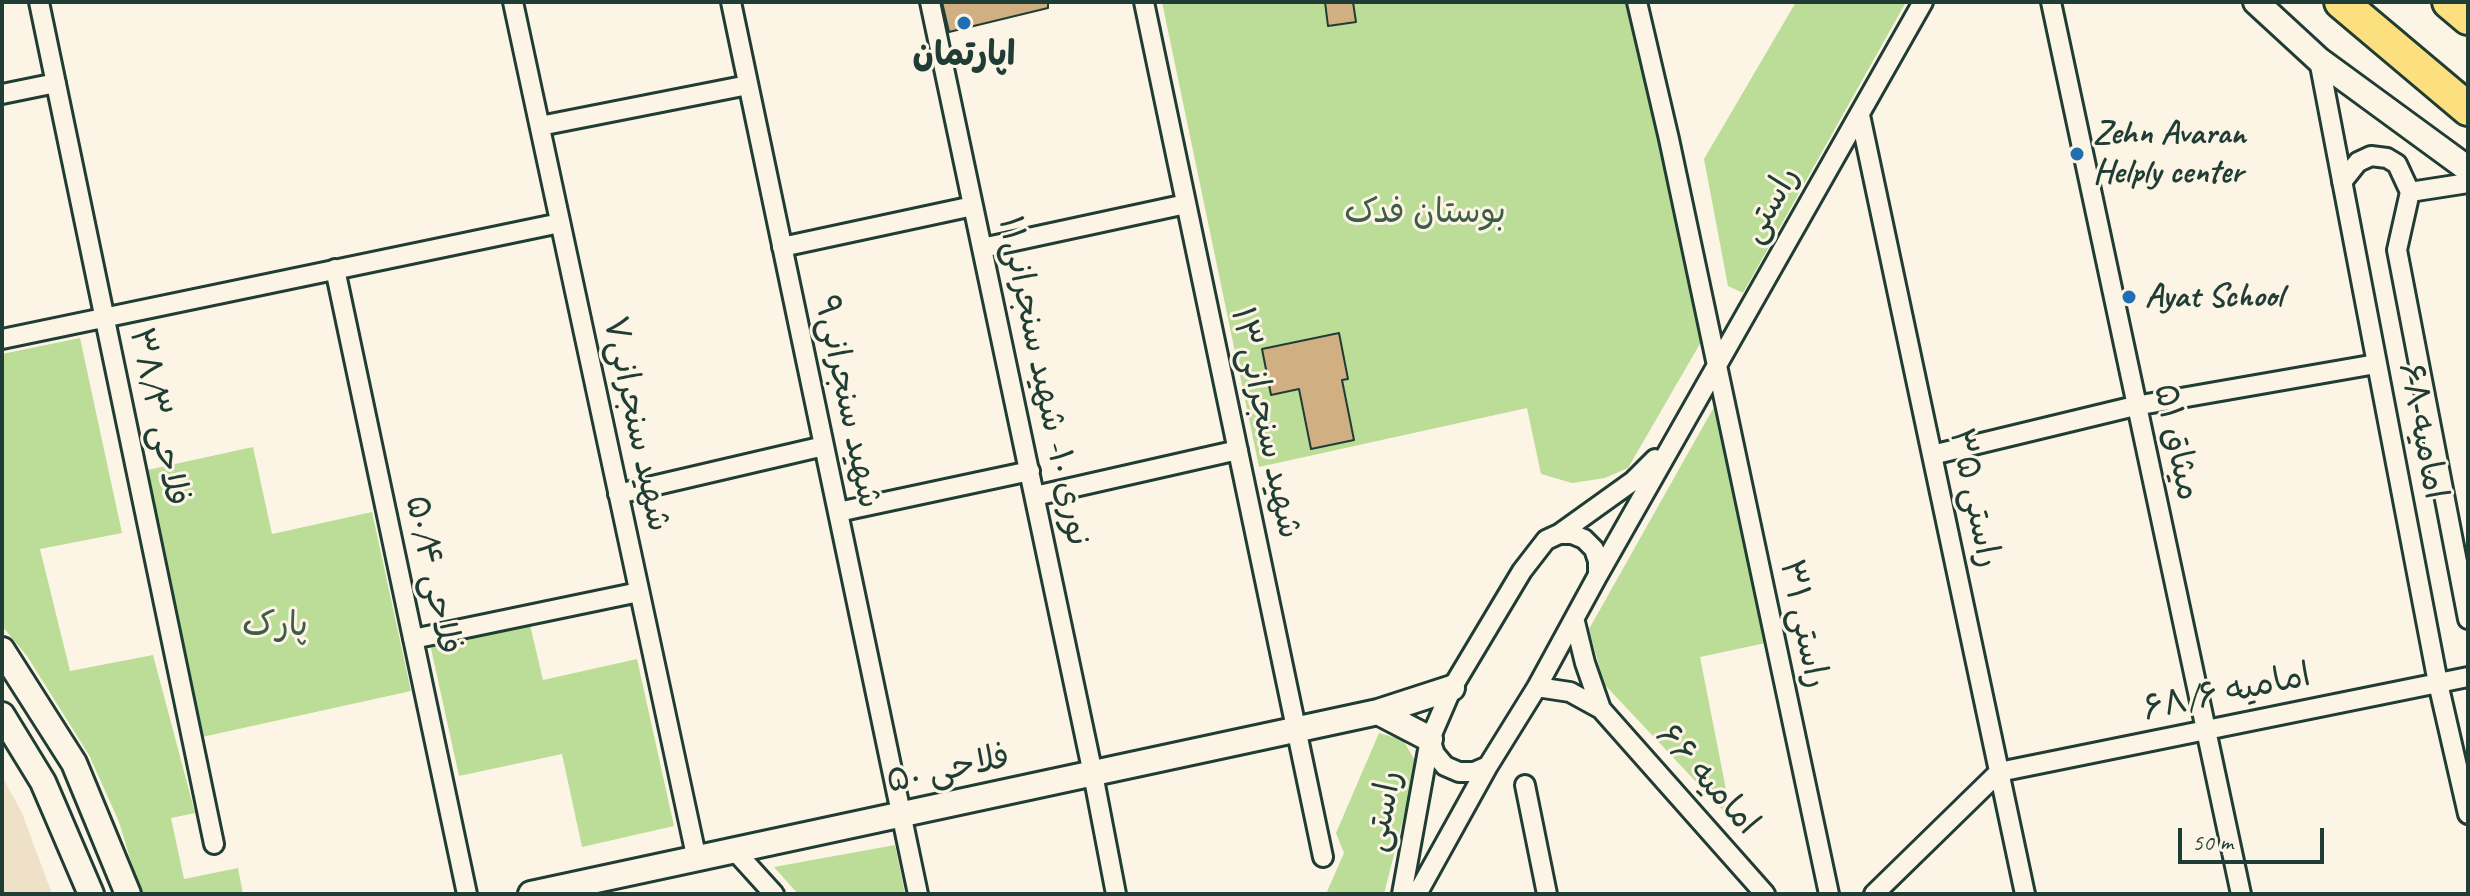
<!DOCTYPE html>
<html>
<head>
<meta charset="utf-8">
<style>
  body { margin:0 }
  #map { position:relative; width:2470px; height:896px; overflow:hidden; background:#fcf5e5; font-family:Caveat,sans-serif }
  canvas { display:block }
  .frame { position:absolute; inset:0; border:4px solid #1f3d34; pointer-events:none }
  .scale { position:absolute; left:2178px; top:828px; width:146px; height:36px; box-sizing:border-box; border:4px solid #1f3d34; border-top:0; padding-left:10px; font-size:24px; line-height:28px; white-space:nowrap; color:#1f3d34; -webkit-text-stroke:6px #fcf5e5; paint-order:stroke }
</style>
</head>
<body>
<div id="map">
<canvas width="2470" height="896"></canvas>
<div class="frame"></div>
<div class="scale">50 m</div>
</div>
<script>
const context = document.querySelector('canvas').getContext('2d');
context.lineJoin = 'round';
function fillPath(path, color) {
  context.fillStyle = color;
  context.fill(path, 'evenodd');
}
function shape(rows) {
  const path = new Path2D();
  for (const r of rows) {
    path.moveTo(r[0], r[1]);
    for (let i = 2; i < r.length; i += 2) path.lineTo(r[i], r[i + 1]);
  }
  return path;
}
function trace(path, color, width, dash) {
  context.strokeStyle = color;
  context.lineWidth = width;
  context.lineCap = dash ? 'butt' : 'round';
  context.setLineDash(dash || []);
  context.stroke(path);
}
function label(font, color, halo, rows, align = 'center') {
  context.font = font + ' Caveat,"Playpen Sans Arabic",sans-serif';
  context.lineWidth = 6;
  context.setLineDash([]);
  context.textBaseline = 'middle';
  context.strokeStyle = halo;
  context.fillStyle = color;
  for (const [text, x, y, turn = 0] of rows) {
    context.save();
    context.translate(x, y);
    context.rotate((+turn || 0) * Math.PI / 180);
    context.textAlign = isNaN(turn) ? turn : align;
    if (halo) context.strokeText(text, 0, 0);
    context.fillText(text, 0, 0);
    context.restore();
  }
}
const built = shape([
  [2,776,22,813,52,894,2,894]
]);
const green = shape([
  [1162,2,1640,2,1708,330,1628,468,1605,478,1572,483,1541,474,1527,408,1259,467],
  [1796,2,1906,2,1743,293,1728,286,1704,159],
  [80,338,122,533,40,549,70,671,153,655,195,813,171,818,184,879,238,868,243,894,145,894,140,891,119,822,89,755,27,656,2,626,2,354],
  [1723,391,1775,641,1700,657,1732,820,1604,684,1589,629],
  [253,447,272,534,372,512,411,691,202,737,143,471],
  [529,621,543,680,637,659,674,826,582,847,562,754,459,776,430,644],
  [1379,733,1403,740,1417,764,1384,894,1326,894,1344,853,1336,833],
  [895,845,905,894,798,894,774,867]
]);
const building = shape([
  [942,2,1048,2,1048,8,949,32,942,2],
  [1325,2,1353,2,1356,22,1328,26,1325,2],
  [1339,333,1348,379,1342,380,1354,440,1311,449,1299,389,1271,395,1262,349,1339,333]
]);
const street = shape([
  [39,2,214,844],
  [513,2,697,860],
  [731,2,918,894],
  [930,2,1093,774,1116,894],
  [1144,2,1323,857],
  [1637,2,1669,139,1829,894],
  [2051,2,2241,894],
  [2319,60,2438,683,2468,814],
  [2,94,56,83],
  [1860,115,2025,894],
  [540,126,748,85],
  [2342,182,2358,162,2371,156,2387,158,2397,164,2410,192],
  [2468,183,2410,192,2397,250,2468,619],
  [782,247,973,206],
  [982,248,1186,204],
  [335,269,467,894],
  [2,339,560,223],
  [1932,455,2135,406,2376,364],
  [618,494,824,446],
  [1035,496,1238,450],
  [838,512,1030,471],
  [1559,534,1572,534,1584,539,1594,549,1598,561,1598,575,1537,687,1488,766,1474,772,1459,772,1445,766,1435,754,1430,739,1452,688,1522,571,1546,540,1559,534],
  [1559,534,1633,481,1655,459],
  [1598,575,1923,2],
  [1575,622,1585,663,1601,709],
  [413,639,639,592],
  [1537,687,1570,692,1601,709,1765,894],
  [1525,785,1547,894],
  [735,851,774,894],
  [1402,894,1430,739],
  [1417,894,1488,766],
  [1874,894,1999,772,2468,677]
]);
const secondary = shape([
  [2256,2,2319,60,2468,169],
  [2,650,74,763,128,894],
  [1378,712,1430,739],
  [2,715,43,782,91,894],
  [531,894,1378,712,1452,688]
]);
const highway = shape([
  [2341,2,2468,109],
  [2449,2,2468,18]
]);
const markers = [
  [964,23,8,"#1f6fb2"],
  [2077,154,8,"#1f6fb2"],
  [2129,297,8,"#1f6fb2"]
];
const poiNames = [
  ["اپارتمان",964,56,"center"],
  ["Zehn Avaran",2093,134],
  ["Helply center",2093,173],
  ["Ayat School",2145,297]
];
const streetNames = [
  ["راستی",1771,205,-60],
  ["نوری ۱۰- شهید سنجرانی۱۱",1043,381,78],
  ["شهید سنجرانی۹",847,402,78],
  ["فلاحی ۳۸/۳",158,417,78],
  ["شهید سنجرانی۱۳",1265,423,78],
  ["شهید سنجرانی۷",636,424,78],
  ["امامیه ۶۸",2422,431,79],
  ["میثاق ۵۱",2176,442,78],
  ["راستی ۳۵",1974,498,78],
  ["فلاحی ۵۰/۴",432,575,78],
  ["راستی ۳۱",1803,624,78],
  ["امامیه ۶۸/۶",2227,693,-12],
  ["فلاحی ۵۰",948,770,-12],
  ["امامیه ۶۶",1707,780,48],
  ["راستی",1384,811,-79]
];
const parkNames = [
  ["بوستان فدک",1425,213],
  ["پارک",275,626]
];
fillPath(built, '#efe0c8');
fillPath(green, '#bbdd97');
fillPath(building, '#d0af83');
trace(building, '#1f3d34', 2);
trace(street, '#1f3d34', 24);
trace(secondary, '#1f3d34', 30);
trace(highway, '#1f3d34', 38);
trace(street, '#fcf5e5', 18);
trace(secondary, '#fcf5e5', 24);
trace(highway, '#fce080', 32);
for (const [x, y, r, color] of markers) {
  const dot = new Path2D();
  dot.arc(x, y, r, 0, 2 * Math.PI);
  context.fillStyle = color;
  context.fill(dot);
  trace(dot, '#fcf5e5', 3);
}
label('bold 34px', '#1f3d34', '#fcf5e5', poiNames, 'left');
label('34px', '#1f3d34', '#fcf5e5', streetNames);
label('34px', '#3e5d48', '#fcf5e5', parkNames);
</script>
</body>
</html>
